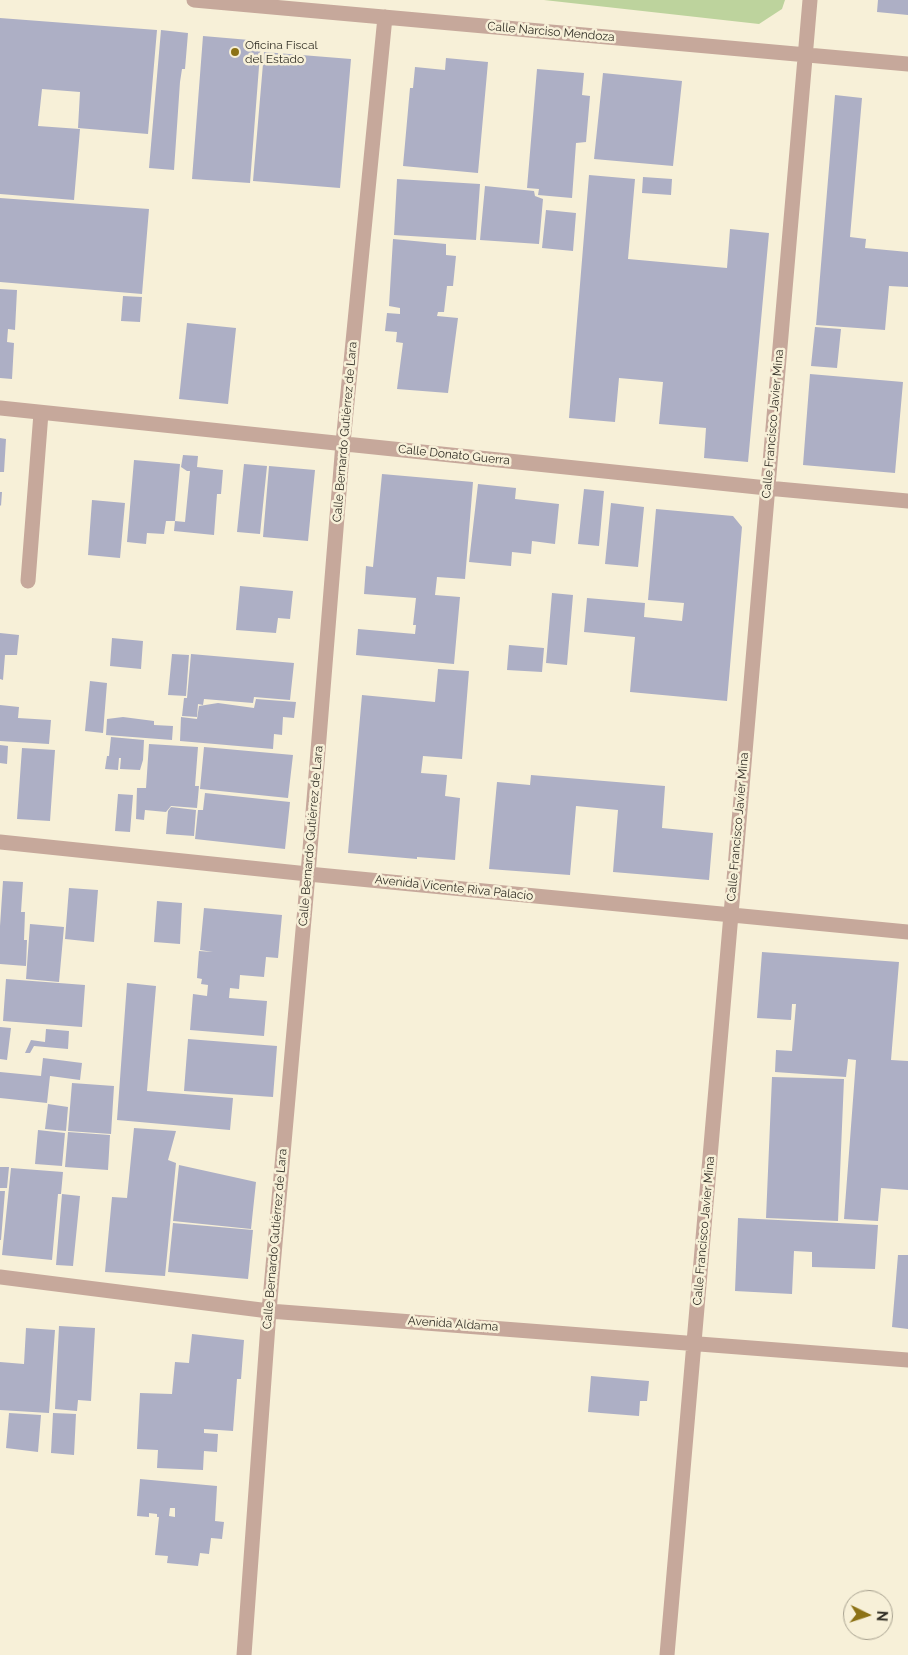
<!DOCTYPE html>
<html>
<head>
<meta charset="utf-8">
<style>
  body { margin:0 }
  #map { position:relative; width:908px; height:1655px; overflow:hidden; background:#f7f0d8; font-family:Raleway,sans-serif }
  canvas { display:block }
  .north { position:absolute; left:843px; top:1590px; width:50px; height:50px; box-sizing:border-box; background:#f7f0d8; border:1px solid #a8a290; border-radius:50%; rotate:94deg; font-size:14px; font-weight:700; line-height:20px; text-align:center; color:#312e25 }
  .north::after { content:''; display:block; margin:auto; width:18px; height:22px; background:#8c7216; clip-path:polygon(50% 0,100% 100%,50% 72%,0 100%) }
</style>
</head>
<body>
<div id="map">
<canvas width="908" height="1655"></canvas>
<div class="north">N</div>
</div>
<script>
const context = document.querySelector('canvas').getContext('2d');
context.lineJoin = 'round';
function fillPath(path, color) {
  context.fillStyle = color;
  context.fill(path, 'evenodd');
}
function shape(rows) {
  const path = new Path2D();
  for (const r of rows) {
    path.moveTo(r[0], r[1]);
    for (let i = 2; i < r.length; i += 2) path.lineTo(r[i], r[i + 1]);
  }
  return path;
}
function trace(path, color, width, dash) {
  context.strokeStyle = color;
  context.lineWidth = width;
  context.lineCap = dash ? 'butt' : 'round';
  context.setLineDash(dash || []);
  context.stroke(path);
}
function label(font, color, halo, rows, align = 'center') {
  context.font = font + ' Raleway,sans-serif';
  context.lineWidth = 5;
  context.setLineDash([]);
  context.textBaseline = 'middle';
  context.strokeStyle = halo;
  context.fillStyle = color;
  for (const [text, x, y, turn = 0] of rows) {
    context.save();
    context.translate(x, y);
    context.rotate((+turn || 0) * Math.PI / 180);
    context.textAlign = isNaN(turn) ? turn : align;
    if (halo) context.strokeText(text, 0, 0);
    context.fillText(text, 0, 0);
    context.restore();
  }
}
const green = shape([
  [544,0,785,0,782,9,759,24]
]);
const building = shape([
  [878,0,908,0,908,15,877,12],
  [0,18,157,30,148,134,78,128,80,92,42,89,38,126,80,129,74,200,0,194],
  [161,30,188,33,185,69,182,69,180,82,174,170,149,168],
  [203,36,261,41,250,183,192,179],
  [264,52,351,59,340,188,253,181],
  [446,58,488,62,478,173,403,166,410,88,413,88,415,67,445,70],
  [537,69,584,73,582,95,590,96,586,142,576,143,572,198,538,195,539,189,527,188],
  [603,73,682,81,673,166,594,159],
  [835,95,862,98,850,237,866,239,865,248,908,252,908,287,889,286,885,330,816,325],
  [589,175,635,179,628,259,727,268,730,229,769,233,748,462,704,458,706,428,659,424,663,382,619,378,615,422,569,418],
  [643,177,672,179,671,195,642,193],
  [397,179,480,184,476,240,394,235],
  [485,186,534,191,535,196,543,199,539,244,480,240],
  [0,198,149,209,142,294,0,282],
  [546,210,576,213,573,251,542,248],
  [393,239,446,244,446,255,456,256,453,286,447,286,444,312,438,312,437,316,458,318,448,393,397,389,403,343,396,342,397,332,385,331,387,313,400,314,400,308,389,306],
  [0,289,17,290,15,330,8,329,7,342,14,343,12,379,0,378],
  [123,296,142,297,140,322,121,321],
  [187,323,236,328,228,404,179,399],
  [815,327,841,329,837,368,811,366],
  [810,374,903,382,895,473,803,465],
  [0,438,6,439,4,472,0,472],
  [183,455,198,456,197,467,223,470,221,494,217,494,214,535,174,531,175,521,185,522,190,471,187,471,181,467],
  [134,460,180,464,175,521,166,521,164,534,147,533,146,544,127,542],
  [244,464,267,466,260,534,237,532],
  [269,466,315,470,308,541,263,537],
  [382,474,473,482,465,579,437,577,435,595,460,597,454,664,356,655,358,629,415,634,416,625,413,625,416,598,364,594,366,566,373,567],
  [478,484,516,488,515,499,559,504,555,544,532,541,531,554,512,552,511,566,469,562],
  [584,489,604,491,599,546,578,544],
  [0,492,2,492,1,506,0,505],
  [92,500,125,503,120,558,88,555],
  [611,503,644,507,638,567,605,564],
  [656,509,733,516,742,527,727,701,630,692,635,637,584,632,587,598,645,603,644,617,682,621,684,603,648,600],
  [240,586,293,591,290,619,278,618,276,633,236,630],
  [552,593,573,595,567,665,546,663],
  [0,633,19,635,17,655,5,655,3,680,0,679],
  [112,638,143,641,141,669,110,666],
  [509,645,544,648,542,672,507,670],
  [172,654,189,655,186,696,168,695],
  [191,654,294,663,290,700,254,697,253,703,204,699,203,705,198,704,197,717,182,716,184,698,187,698],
  [438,669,469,671,462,759,423,756,421,773,447,775,445,796,460,798,455,860,417,857,417,859,348,853,362,695,435,702],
  [90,681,107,683,103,733,85,731],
  [256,699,296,702,294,718,283,717,282,735,274,734,273,749,180,741,181,717,197,719,199,706,218,703,254,708],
  [0,705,19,707,18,718,51,720,49,744,0,741],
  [123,717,154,721,154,725,173,726,172,740,106,735,107,719],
  [111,737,144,740,143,760,140,770,120,769,121,758,119,758,118,770,105,769,107,756,109,756],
  [149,744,198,747,195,786,199,786,197,808,171,806,166,812,145,810,144,820,136,819,137,788,146,788],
  [0,745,8,746,7,764,0,763],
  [204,747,293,755,288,798,200,789],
  [22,748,55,750,50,821,17,819],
  [531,775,665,786,662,828,713,833,709,880,613,872,618,810,576,806,570,875,489,869,497,782,530,785],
  [205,793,290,802,285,849,195,839,198,810,203,810],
  [118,794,133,795,130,832,115,831],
  [171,807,196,810,194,836,166,834,168,811],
  [3,881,23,882,21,912,25,912,24,940,27,940,26,966,0,964,0,926],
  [69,888,98,890,94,942,65,939],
  [157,901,182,903,180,944,154,942],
  [204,908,282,915,278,958,266,957,264,977,240,975,239,989,230,988,229,998,267,1001,264,1036,190,1030,193,994,207,996,208,985,201,984,202,979,197,978,199,951,213,952,200,950],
  [30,924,64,927,59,982,26,979],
  [762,952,899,962,891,1060,908,1061,908,1190,881,1188,878,1221,844,1219,856,1060,848,1059,846,1077,775,1072,776,1050,792,1051,796,1004,792,1004,791,1020,757,1018],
  [6,979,85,985,82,1027,3,1021],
  [127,983,156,986,147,1091,233,1098,230,1130,117,1120],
  [0,1027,11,1028,7,1060,0,1059],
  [46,1029,69,1031,68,1049,34,1046,30,1053,25,1053,31,1040,45,1042],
  [188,1039,277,1046,273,1097,184,1091],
  [43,1058,82,1063,80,1080,50,1076,47,1103,0,1098,0,1072,41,1076],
  [772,1077,844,1079,838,1221,766,1218],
  [72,1083,114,1086,111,1134,68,1131],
  [48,1104,68,1107,66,1131,45,1129],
  [134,1128,176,1131,168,1160,176,1163,165,1276,105,1272,112,1197,127,1198],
  [38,1130,65,1133,62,1166,35,1164],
  [68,1132,110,1135,108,1170,65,1167],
  [179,1165,256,1182,251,1229,173,1221],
  [0,1167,9,1167,7,1188,0,1188],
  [11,1168,63,1172,61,1194,58,1194,52,1260,2,1255],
  [0,1191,5,1191,1,1240,0,1240],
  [62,1194,80,1196,73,1266,56,1265],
  [738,1218,878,1225,875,1269,812,1267,812,1252,794,1251,792,1294,735,1291],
  [173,1223,253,1230,248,1279,168,1272],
  [898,1255,908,1255,908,1329,892,1327],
  [59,1326,95,1328,91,1401,78,1400,77,1411,55,1409],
  [26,1328,55,1330,49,1413,0,1410,0,1362,24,1364],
  [192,1334,244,1340,241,1379,237,1379,233,1431,204,1429,204,1433,218,1434,217,1452,204,1451,203,1470,157,1468,158,1450,137,1449,140,1393,172,1394,175,1362,189,1363],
  [591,1376,649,1381,647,1401,640,1401,639,1416,588,1412],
  [9,1413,41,1415,38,1452,6,1448],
  [53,1413,76,1414,74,1455,51,1453],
  [140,1479,217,1486,215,1521,224,1522,222,1539,211,1538,209,1554,200,1553,198,1566,167,1563,168,1556,155,1555,159,1517,157,1517,157,1514,149,1513,149,1517,137,1516],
  [170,1508,175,1508,175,1517,169,1516]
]);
const service = shape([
  [28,581,41,413]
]);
const minor = shape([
  [194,0,908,64],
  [0,408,767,488,908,501],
  [0,842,308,874,908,932],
  [0,1277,269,1311,908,1360],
  [244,1655,269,1311,308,874,343,443,385,17],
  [667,1655,810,0]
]);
const markers = [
  [235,52,5,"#8c7216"]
];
const streetNames = [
  ["Calle Narciso Mendoza",551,32,5],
  ["Calle Francisco Javier Mina",773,424,-85],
  ["Calle Bernardo Gutiérrez de Lara",345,432,-85],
  ["Calle Donato Guerra",454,455,6],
  ["Calle Francisco Javier Mina",738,827,-85],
  ["Calle Bernardo Gutiérrez de Lara",311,836,-85],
  ["Avenida Vicente Riva Palacio",454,888,6],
  ["Calle Francisco Javier Mina",704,1231,-85],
  ["Calle Bernardo Gutiérrez de Lara",275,1239,-85],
  ["Avenida Aldama",453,1324,4]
];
const poiNames = [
  ["Oficina Fiscal",245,45],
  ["del Estado",245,59]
];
fillPath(green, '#bdd39d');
fillPath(building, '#adafc5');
trace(service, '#c6a89b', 15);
trace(minor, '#c6a89b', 15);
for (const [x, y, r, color] of markers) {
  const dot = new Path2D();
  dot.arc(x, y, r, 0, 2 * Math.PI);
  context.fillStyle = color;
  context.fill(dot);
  trace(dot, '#f7f0d8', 2);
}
label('12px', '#312e25', '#f7f0d8', streetNames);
label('12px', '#312e25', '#f7f0d8', poiNames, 'left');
</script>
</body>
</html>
